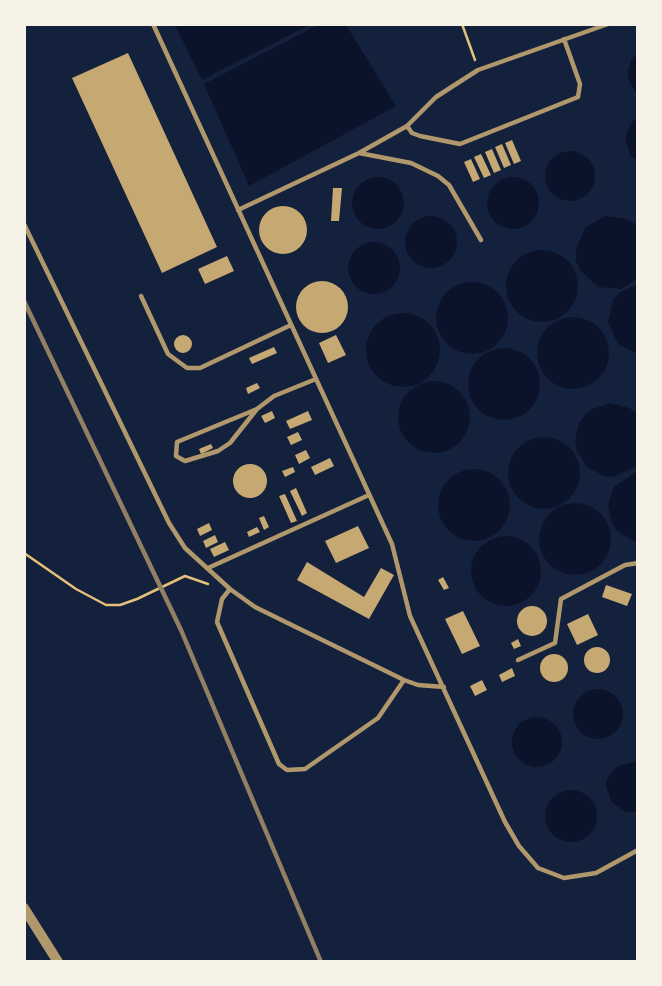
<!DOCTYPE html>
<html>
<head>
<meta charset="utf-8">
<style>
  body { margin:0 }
  #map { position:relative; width:662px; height:986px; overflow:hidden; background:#14213d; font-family:Manrope,sans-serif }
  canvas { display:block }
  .frame { position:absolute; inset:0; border:26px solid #f6f1e7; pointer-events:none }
</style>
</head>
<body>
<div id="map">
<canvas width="662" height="986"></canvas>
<div class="frame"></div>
</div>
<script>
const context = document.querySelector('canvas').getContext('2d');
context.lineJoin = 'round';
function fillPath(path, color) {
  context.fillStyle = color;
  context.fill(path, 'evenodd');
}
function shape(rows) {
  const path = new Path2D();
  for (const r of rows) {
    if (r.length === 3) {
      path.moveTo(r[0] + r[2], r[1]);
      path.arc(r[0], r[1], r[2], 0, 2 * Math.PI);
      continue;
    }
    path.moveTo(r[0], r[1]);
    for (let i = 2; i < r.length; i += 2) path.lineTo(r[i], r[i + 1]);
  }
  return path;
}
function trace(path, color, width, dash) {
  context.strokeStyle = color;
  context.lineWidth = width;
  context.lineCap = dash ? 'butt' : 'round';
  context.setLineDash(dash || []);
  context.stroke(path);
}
const water = shape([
  [320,24,346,25,396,106,249,186,204,84],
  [175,25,309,25,202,80],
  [637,53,637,95,627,76,631,60],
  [637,118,637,161,630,155,625,139,631,123],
  [570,176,25],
  [378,203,26],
  [513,203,26],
  [605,216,627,219,637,225,637,279,621,289,598,287,581,271,576,261,576,249,585,228],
  [431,242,26],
  [374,268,26],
  [542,286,36],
  [472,318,36],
  [637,285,638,285,637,354,618,344,608,322,613,300,621,291],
  [403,350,37],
  [573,353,36],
  [504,384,36],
  [434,417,36],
  [610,403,629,408,638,414,637,466,613,477,604,476,587,467,577,451,575,441,579,423,585,415,592,409],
  [544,473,36],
  [474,505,36],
  [637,471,638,471,637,543,617,531,612,523,608,505,614,487],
  [575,539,36],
  [506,571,35],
  [598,714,25],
  [537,742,25],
  [637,761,637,812,626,812,612,803,606,787,607,779,617,766],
  [571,816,26]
]);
const building = shape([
  [128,53,217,247,162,273,72,78],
  [512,140,521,161,514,164,505,143],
  [502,144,511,165,504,168,495,147],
  [492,149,501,170,494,173,485,152],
  [481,154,491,175,484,178,474,157],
  [471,159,480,179,473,182,464,162],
  [333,188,342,188,339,221,331,221],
  [283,230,24],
  [227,256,234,271,205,284,198,269],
  [322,307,26],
  [183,344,9],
  [336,335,346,355,328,363,319,343],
  [274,347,277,353,252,364,249,358],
  [257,383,260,388,248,394,246,388],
  [272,411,275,418,265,423,261,416],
  [308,411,312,420,290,429,286,421],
  [298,432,302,440,291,445,287,437],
  [211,444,213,448,201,454,199,449],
  [306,450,310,458,299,464,295,455],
  [330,458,334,466,315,475,311,467],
  [250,481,17],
  [293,467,295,472,285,477,282,471],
  [296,488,307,513,302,516,290,491],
  [285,494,297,521,291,523,279,496],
  [264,516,269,527,264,530,259,518],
  [209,523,212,530,200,536,197,529],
  [358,526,369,548,336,563,325,541],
  [257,527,260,532,249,537,247,532],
  [215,535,218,542,206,548,203,541],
  [225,542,229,550,214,557,210,549],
  [307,562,364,597,381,568,394,575,369,619,297,580],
  [443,577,449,588,444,590,438,580],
  [606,585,632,594,627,606,602,597],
  [532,621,15],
  [463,611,480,646,462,654,445,619],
  [588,614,598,635,577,645,567,624],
  [518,639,521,646,514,649,511,643],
  [597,660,13],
  [554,668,14],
  [512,668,515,676,502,682,499,675],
  [482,680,487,690,475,696,470,686]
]);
const path = shape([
  [462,24,475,60],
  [24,553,76,589,106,605,120,605,137,599,185,576,208,584]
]);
const service = shape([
  [153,24,392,544,410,616,505,822,519,846,538,868,564,878,596,873,638,850],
  [407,126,412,133,420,136,460,144,578,97,580,84,564,39],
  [359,153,411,163,438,176,449,185,481,240],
  [238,210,359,153,407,126,436,97,478,70,608,24],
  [24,224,169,523,185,548,230,589,255,607,404,680,418,685,444,687],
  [141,296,168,354,187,368,200,368,291,325],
  [257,409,177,442,176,456,185,461,218,451,230,443,257,409,274,396,316,379],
  [208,568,369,495],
  [230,589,222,599,217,622,279,764,287,770,305,769,378,718,404,680],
  [518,660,555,643,561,599,625,565,638,563]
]);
const tertiary = shape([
  [24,908,58,962]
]);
const rail = shape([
  [24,301,181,630,321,962]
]);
fillPath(water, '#0b132b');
fillPath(building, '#c6a872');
trace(path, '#e5c07b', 2.5);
trace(service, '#b1986c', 4.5);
trace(tertiary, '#b1986c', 10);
trace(rail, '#918062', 4.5);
</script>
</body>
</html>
